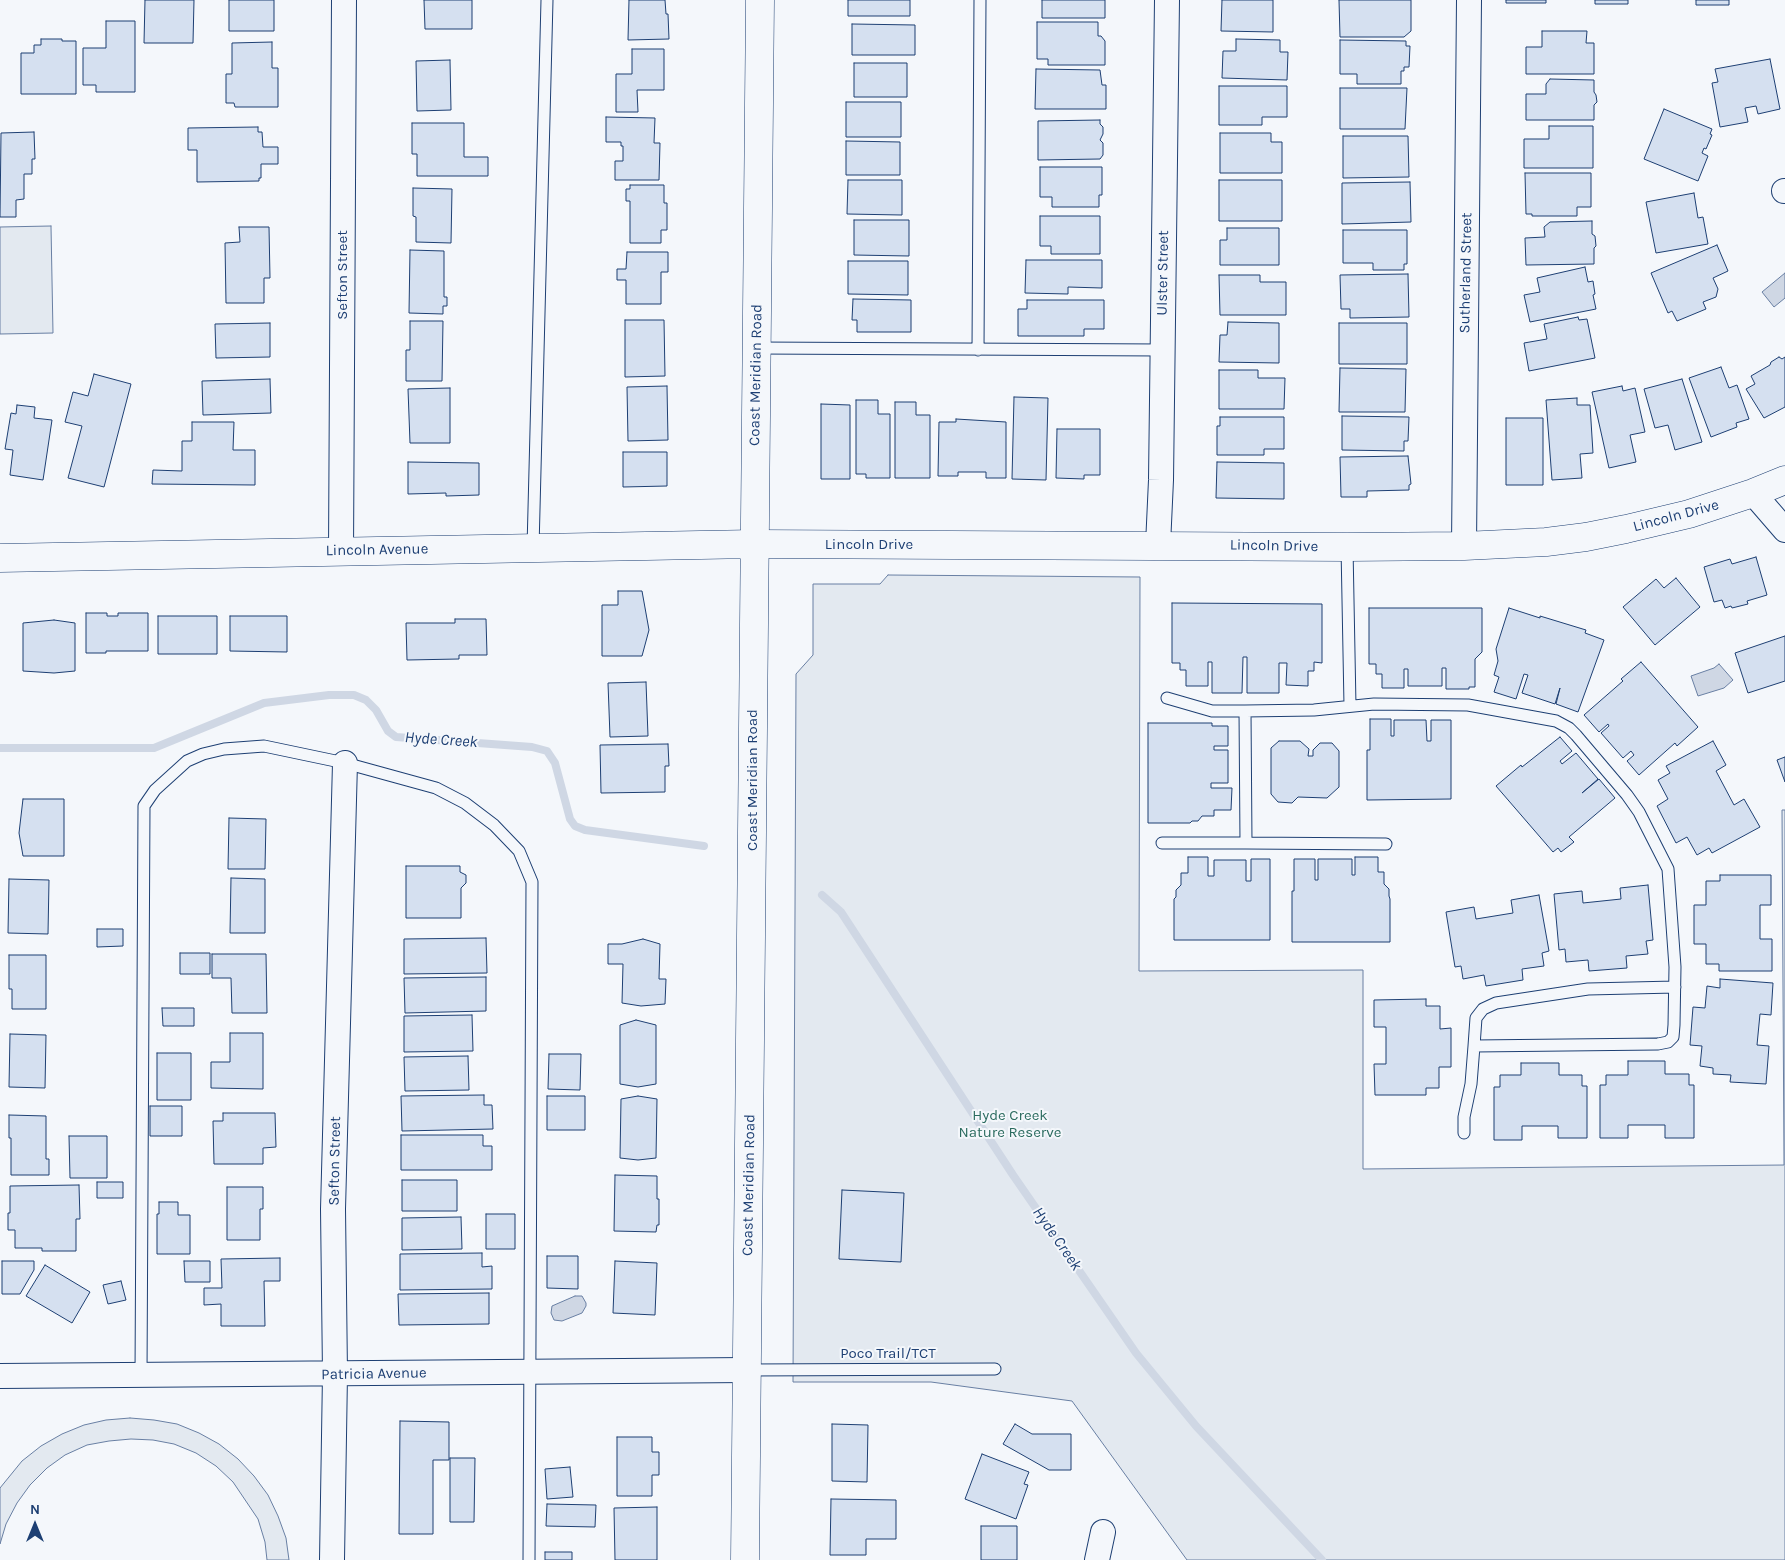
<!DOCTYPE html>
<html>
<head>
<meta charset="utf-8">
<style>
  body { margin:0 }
  #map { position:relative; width:1785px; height:1560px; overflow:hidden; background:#f4f7fb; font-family:Karla,sans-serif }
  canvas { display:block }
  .north { position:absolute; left:10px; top:1500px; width:50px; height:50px; -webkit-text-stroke:4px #f4f7fb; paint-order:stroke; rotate:0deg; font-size:14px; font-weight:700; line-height:20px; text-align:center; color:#1d3f73 }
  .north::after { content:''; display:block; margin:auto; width:18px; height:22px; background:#1d3f73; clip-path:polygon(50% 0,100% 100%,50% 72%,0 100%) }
</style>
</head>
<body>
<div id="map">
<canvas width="1785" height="1560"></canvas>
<div class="north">N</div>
</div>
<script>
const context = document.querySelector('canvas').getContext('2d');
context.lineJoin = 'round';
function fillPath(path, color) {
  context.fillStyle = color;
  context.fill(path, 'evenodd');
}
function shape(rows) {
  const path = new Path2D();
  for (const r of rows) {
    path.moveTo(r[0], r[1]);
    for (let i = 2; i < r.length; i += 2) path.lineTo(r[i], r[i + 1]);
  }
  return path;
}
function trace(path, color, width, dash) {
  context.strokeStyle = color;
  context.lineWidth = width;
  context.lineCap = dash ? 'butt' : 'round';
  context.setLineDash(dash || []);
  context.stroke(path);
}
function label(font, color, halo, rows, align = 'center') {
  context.font = font + ' Karla,sans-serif';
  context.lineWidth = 4;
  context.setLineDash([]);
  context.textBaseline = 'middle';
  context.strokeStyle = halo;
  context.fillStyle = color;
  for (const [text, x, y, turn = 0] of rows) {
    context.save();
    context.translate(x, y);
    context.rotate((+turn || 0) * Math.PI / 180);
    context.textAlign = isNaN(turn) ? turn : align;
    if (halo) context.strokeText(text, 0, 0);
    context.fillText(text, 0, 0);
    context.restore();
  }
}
const green = shape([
  [51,226,53,333,0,334,0,227,51,226],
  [888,575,1140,577,1139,971,1363,970,1363,1169,1784,1165,1782,810,1785,810,1785,1560,1187,1560,1072,1401,931,1382,793,1382,796,674,813,655,813,584,880,584,888,575],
  [130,1418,154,1420,177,1424,199,1433,219,1444,238,1459,254,1476,268,1495,278,1516,286,1538,289,1560,267,1560,265,1542,258,1519,233,1482,216,1466,196,1453,174,1444,153,1440,131,1439,109,1441,87,1445,65,1455,47,1468,30,1485,17,1503,6,1524,0,1544,0,1488,22,1461,41,1446,62,1434,84,1425,106,1420,130,1418]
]);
const water = shape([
  [1785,273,1785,298,1774,307,1762,292,1785,273],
  [1719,664,1733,680,1724,688,1698,696,1691,676,1714,668,1719,664],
  [575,1296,582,1296,586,1303,586,1306,582,1313,562,1321,554,1320,551,1313,552,1306,575,1296]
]);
const stream = shape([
  [0,748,154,748,264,703,329,695,354,695,366,700,376,710,388,731,396,737,532,747,547,751,555,763,570,819,575,826,585,830,704,846],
  [822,895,841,912,1013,1175,1136,1353,1196,1426,1322,1560]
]);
const building = shape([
  [145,0,194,0,193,43,144,43,145,0],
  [229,0,274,0,274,31,229,31,229,0],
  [424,0,472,0,472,29,425,29,424,0],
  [629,0,665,0,666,14,668,14,669,39,628,40,629,0],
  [848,0,910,0,910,16,848,16,848,0],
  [1042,0,1105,0,1105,18,1042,18,1042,0],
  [1222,0,1273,0,1273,32,1221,31,1222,0],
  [1339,0,1411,0,1411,31,1404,37,1340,37,1339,0],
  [1506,0,1546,0,1546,3,1506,3,1506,0],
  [1595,0,1628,0,1628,4,1595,4,1595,0],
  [1696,0,1729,0,1729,5,1696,5,1696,0],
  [106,21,135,21,135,92,96,92,96,85,83,85,83,48,106,48,106,21],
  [1037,22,1098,22,1098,36,1101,36,1105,41,1105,65,1048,65,1048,59,1037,59,1037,22],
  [852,24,915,25,915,55,852,55,852,24],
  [1542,31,1587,31,1586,43,1594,43,1594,74,1526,74,1526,47,1542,47,1542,31],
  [41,39,62,39,62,41,76,41,76,94,21,94,21,53,34,53,34,45,41,45,41,39],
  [1236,39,1280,40,1280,52,1288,52,1287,80,1222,78,1223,51,1236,51,1236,39],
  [1340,40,1406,41,1406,46,1410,46,1409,67,1404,67,1404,71,1401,71,1401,84,1357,84,1357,74,1340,74,1340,40],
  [272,42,272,68,278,68,278,107,235,107,234,103,226,103,226,74,232,74,232,43,272,42],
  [632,49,664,49,664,90,637,90,638,112,616,112,616,74,632,74,632,49],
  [1770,59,1780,109,1758,114,1756,106,1745,108,1748,122,1720,127,1712,83,1718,82,1715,69,1770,59],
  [450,60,451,110,417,111,416,61,450,60],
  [854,63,907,63,907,97,854,97,854,63],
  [1036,69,1100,70,1102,85,1106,85,1106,109,1035,109,1036,69],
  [1550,79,1594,80,1594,92,1596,95,1597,102,1594,105,1594,120,1526,120,1526,94,1546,94,1546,84,1550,79],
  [1219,86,1287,86,1287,117,1262,117,1262,125,1219,125,1219,86],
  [1340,88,1407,88,1405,129,1340,129,1340,88],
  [846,102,901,102,901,137,846,137,846,102],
  [1664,109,1712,129,1710,134,1712,135,1706,149,1704,148,1702,153,1708,156,1698,181,1644,159,1664,109],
  [606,117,655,118,654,143,660,143,659,180,615,180,615,161,623,161,623,146,621,146,621,142,606,142,606,117],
  [1100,120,1100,124,1103,127,1103,134,1100,140,1103,143,1103,155,1100,159,1038,160,1038,121,1100,120],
  [412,123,464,123,464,157,488,157,488,176,417,176,417,154,412,154,412,123],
  [1549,126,1593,126,1593,168,1524,168,1524,139,1549,139,1549,126],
  [258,127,258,132,262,132,263,147,278,147,278,164,261,164,261,178,259,178,259,181,197,182,197,150,188,150,188,128,258,127],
  [34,132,35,159,32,159,32,174,24,174,24,199,16,200,16,217,0,217,1,133,34,132],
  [1220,133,1271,133,1271,142,1282,142,1282,173,1220,173,1220,133],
  [1343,136,1408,136,1409,177,1343,178,1343,136],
  [846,141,900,142,900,175,846,175,846,141],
  [1040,167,1102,167,1102,195,1099,195,1099,207,1052,207,1052,197,1040,197,1040,167],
  [1525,173,1591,173,1591,207,1577,207,1577,216,1532,216,1532,214,1526,214,1525,173],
  [848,180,902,180,902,215,847,214,848,180],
  [1219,180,1282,180,1282,221,1219,221,1219,180],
  [1410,182,1411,222,1342,224,1342,183,1410,182],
  [630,185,664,185,664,203,667,203,667,230,661,230,661,243,630,243,630,201,626,201,626,189,630,189,630,185],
  [413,188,452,189,451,243,416,242,416,217,413,216,413,188],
  [1694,193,1698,218,1703,217,1708,244,1656,253,1646,202,1694,193],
  [1040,216,1100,216,1100,254,1051,254,1051,246,1040,246,1040,216],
  [854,220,909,220,909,256,854,255,854,220],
  [1592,221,1592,234,1595,236,1596,246,1594,248,1594,264,1526,265,1525,238,1545,237,1544,227,1550,222,1592,221],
  [239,227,269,227,270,278,264,278,264,303,226,303,225,243,240,242,239,227],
  [1227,228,1279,228,1279,265,1220,265,1220,240,1227,240,1227,228],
  [1343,230,1407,230,1407,264,1404,264,1404,270,1373,270,1373,263,1343,263,1343,230],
  [1717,245,1728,271,1713,278,1718,289,1716,297,1703,302,1706,309,1677,321,1672,311,1668,313,1651,273,1717,245],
  [410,250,444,251,444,297,447,297,447,306,443,306,443,314,409,313,410,250],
  [627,252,668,252,668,272,661,272,661,304,626,304,626,280,617,280,617,269,626,269,627,252],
  [1026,260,1102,260,1102,288,1068,287,1068,294,1025,293,1026,260],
  [848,261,908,261,908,295,848,294,848,261],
  [1585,267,1588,282,1593,281,1595,294,1593,295,1596,309,1530,322,1524,295,1540,292,1537,278,1585,267],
  [1408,274,1409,317,1350,318,1350,309,1341,309,1340,275,1408,274],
  [1219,275,1260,275,1260,282,1286,282,1286,315,1220,315,1219,275],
  [853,299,911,300,911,332,857,332,857,320,852,320,853,299],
  [1027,300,1104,300,1104,329,1084,329,1084,336,1018,336,1018,309,1027,309,1027,300],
  [1578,317,1579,320,1587,319,1595,358,1529,371,1524,343,1547,339,1544,324,1578,317],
  [625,320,664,320,665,376,625,377,625,320],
  [410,321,443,321,442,381,406,381,406,350,410,350,410,321],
  [1228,322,1279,323,1279,363,1219,362,1220,335,1227,335,1228,322],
  [270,323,270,357,216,358,215,324,270,323],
  [1339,323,1407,323,1407,364,1339,364,1339,323],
  [1779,357,1782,359,1785,357,1785,407,1764,418,1746,389,1755,384,1751,376,1770,365,1771,362,1779,357],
  [1721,367,1729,388,1737,385,1749,419,1736,423,1737,427,1711,437,1689,378,1721,367],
  [1340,368,1406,369,1405,412,1339,412,1340,368],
  [1219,370,1258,370,1258,378,1285,378,1284,409,1219,409,1219,370],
  [94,374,131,384,104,487,68,478,82,426,65,422,73,392,88,396,94,374],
  [270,379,271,413,203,415,202,381,270,379],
  [1682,379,1702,442,1675,450,1668,425,1655,428,1644,389,1682,379],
  [667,386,668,440,628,441,627,387,667,386],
  [1622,386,1623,391,1635,388,1645,432,1630,435,1636,462,1609,468,1592,392,1622,386],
  [450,388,450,443,410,443,408,389,450,388],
  [1014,397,1048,398,1046,480,1012,479,1014,397],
  [1577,398,1577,405,1590,405,1593,453,1580,454,1582,478,1552,480,1546,400,1577,398],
  [856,400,878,400,878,414,890,414,890,478,866,478,866,474,856,474,856,400],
  [895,402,916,402,916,415,930,415,930,478,895,478,895,402],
  [821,404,850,405,850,479,821,479,821,404],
  [17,405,35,407,34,418,52,420,43,480,10,475,13,450,5,449,11,413,16,414,17,405],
  [1342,416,1409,417,1408,441,1404,441,1404,451,1342,450,1342,416],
  [1220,417,1284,417,1284,449,1264,449,1264,455,1217,455,1217,426,1220,426,1220,417],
  [1506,418,1543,418,1543,485,1506,485,1506,418],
  [956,419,1006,422,1006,478,986,478,986,472,958,472,958,476,938,476,939,422,956,422,956,419],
  [192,422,234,422,233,450,255,450,255,485,152,484,153,470,182,471,182,441,192,441,192,422],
  [1057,429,1100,429,1100,475,1084,475,1084,479,1056,478,1057,429],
  [623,452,667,452,667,486,623,487,623,452],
  [1408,456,1411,484,1409,485,1409,490,1367,491,1367,497,1341,497,1340,457,1408,456],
  [408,462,479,463,479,495,446,496,446,493,408,494,408,462],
  [1217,462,1284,463,1284,499,1216,498,1217,462],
  [1756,557,1767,595,1747,601,1748,604,1732,608,1731,606,1725,608,1722,600,1714,602,1704,567,1730,559,1732,564,1756,557],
  [1676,578,1700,607,1655,645,1623,607,1656,579,1664,588,1676,578],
  [618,591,642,591,649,630,642,656,602,656,602,605,618,605,618,591],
  [1172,603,1322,604,1322,663,1314,662,1314,671,1308,671,1308,686,1286,685,1287,663,1279,663,1279,693,1247,693,1247,657,1243,657,1242,693,1212,693,1212,662,1208,662,1208,686,1186,686,1186,670,1180,670,1180,663,1172,663,1172,603],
  [1369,608,1482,608,1482,652,1475,659,1475,687,1469,687,1469,689,1446,689,1446,668,1442,668,1442,686,1408,686,1408,669,1404,669,1404,688,1382,688,1382,674,1376,674,1376,664,1369,664,1369,608],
  [1509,608,1540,618,1540,616,1586,630,1585,633,1604,640,1578,712,1556,704,1560,688,1555,704,1522,693,1528,675,1524,674,1516,699,1494,692,1499,677,1494,675,1498,661,1496,649,1509,608],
  [86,613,107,613,107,616,118,616,118,613,148,613,148,651,106,651,106,653,86,653,86,613],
  [158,616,217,616,217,654,158,654,158,616],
  [230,616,287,616,287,652,230,651,230,616],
  [455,619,486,619,487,655,459,655,459,659,407,660,406,623,455,623,455,619],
  [54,620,75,623,75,671,54,673,23,671,23,623,54,620],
  [1785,636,1785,681,1748,693,1735,653,1785,636],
  [1641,662,1698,727,1677,746,1675,743,1639,775,1627,761,1634,755,1631,751,1623,758,1601,733,1609,726,1608,724,1599,732,1584,715,1623,681,1621,679,1641,662],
  [646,682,648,736,610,737,608,683,646,682],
  [1370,719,1391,719,1391,736,1394,736,1394,720,1426,720,1427,741,1431,741,1431,720,1451,720,1451,799,1367,800,1367,750,1370,750,1370,719],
  [1148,723,1212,723,1212,726,1228,726,1228,746,1214,746,1214,750,1228,750,1228,783,1211,783,1211,788,1232,788,1231,810,1214,810,1214,816,1202,816,1198,821,1192,821,1190,823,1148,823,1148,723],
  [1560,737,1572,751,1560,761,1562,764,1576,753,1598,779,1582,793,1599,779,1615,798,1569,837,1574,842,1561,852,1558,848,1553,852,1496,786,1521,765,1522,767,1560,737],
  [1279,741,1300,741,1309,749,1308,756,1313,756,1313,750,1320,743,1332,743,1339,751,1339,787,1327,798,1298,797,1292,803,1278,802,1271,794,1271,748,1279,741],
  [1713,741,1726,765,1716,771,1734,805,1744,799,1760,827,1712,853,1709,848,1697,855,1687,837,1676,843,1657,806,1668,799,1658,780,1670,773,1666,766,1713,741],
  [668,744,669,766,665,766,665,792,601,793,600,745,668,744],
  [1785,757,1785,782,1777,760,1785,757],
  [23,799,64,799,64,856,23,856,19,833,23,799],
  [229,818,266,819,265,869,228,869,229,818],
  [1188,857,1208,857,1208,876,1214,876,1214,860,1246,860,1246,881,1251,881,1251,859,1270,859,1270,940,1174,940,1174,899,1176,897,1176,890,1181,885,1181,873,1188,873,1188,857],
  [1355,857,1378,857,1378,872,1384,872,1384,884,1389,889,1389,896,1390,899,1390,942,1292,942,1292,891,1294,891,1294,859,1315,859,1315,880,1318,880,1318,859,1352,859,1352,875,1355,875,1355,857],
  [406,866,460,866,460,872,466,875,466,883,461,888,461,918,406,918,406,866],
  [1720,875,1771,875,1771,905,1760,905,1760,939,1772,939,1772,971,1719,971,1719,964,1706,964,1706,944,1694,944,1694,905,1706,905,1706,881,1720,881,1720,875],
  [231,878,265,879,265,933,230,933,231,878],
  [9,879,49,880,48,934,8,933,9,879],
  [1648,885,1653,940,1646,941,1648,954,1626,956,1627,968,1589,971,1588,960,1566,962,1565,949,1559,950,1554,894,1582,891,1583,903,1621,899,1620,888,1648,885],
  [1539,895,1549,951,1542,953,1544,966,1522,969,1523,980,1486,986,1484,975,1463,979,1461,966,1455,967,1446,912,1474,907,1476,919,1513,913,1511,900,1539,895],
  [97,929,123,929,123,946,97,947,97,929],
  [486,938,487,973,404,974,404,939,486,938],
  [643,939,660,944,659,979,666,979,665,1004,641,1006,622,1003,623,964,608,964,608,944,622,944,643,939],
  [180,953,210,953,210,974,180,974,180,953],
  [212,954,266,954,267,1013,232,1013,231,978,212,978,212,954],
  [9,955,46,955,46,1009,12,1009,12,989,9,989,9,955],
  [486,977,486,1011,405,1013,404,978,486,977],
  [1720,979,1773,983,1771,1015,1760,1014,1757,1045,1769,1046,1766,1084,1730,1082,1731,1075,1713,1074,1713,1068,1700,1066,1702,1046,1690,1045,1693,1007,1705,1008,1707,986,1720,988,1720,979],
  [1426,999,1426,1006,1440,1006,1440,1029,1451,1028,1451,1067,1439,1067,1439,1088,1426,1088,1426,1095,1375,1095,1374,1064,1386,1064,1386,1027,1374,1027,1374,1000,1426,999],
  [162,1008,194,1008,194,1026,163,1026,162,1008],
  [472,1015,473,1051,404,1052,404,1016,472,1015],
  [636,1020,656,1025,656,1084,638,1087,620,1084,620,1025,636,1020],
  [230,1033,263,1033,263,1089,211,1088,211,1062,230,1062,230,1033],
  [10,1034,46,1035,45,1088,9,1087,10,1034],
  [157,1053,191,1053,191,1100,157,1100,157,1053],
  [549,1054,581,1054,580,1090,548,1089,549,1054],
  [468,1056,469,1090,405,1091,404,1057,468,1056],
  [1628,1061,1665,1061,1665,1074,1689,1074,1689,1085,1694,1085,1694,1138,1665,1138,1665,1125,1628,1125,1628,1138,1600,1138,1600,1085,1606,1085,1606,1075,1628,1075,1628,1061],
  [1521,1063,1559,1063,1559,1075,1582,1075,1582,1086,1587,1086,1587,1138,1558,1138,1558,1126,1522,1126,1522,1140,1494,1140,1494,1087,1500,1087,1500,1075,1521,1075,1521,1063],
  [484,1095,484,1105,492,1105,493,1129,402,1131,401,1096,484,1095],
  [547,1096,585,1096,585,1130,547,1130,547,1096],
  [638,1096,657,1099,656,1158,638,1160,620,1158,621,1099,638,1096],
  [150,1106,182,1106,182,1136,150,1136,150,1106],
  [223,1113,275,1113,276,1147,263,1148,263,1164,214,1164,213,1121,223,1121,223,1113],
  [9,1115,46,1116,46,1159,49,1159,49,1175,11,1175,11,1138,9,1138,9,1115],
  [401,1135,483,1135,483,1146,492,1146,492,1170,401,1170,401,1135],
  [69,1136,107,1136,107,1178,70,1178,69,1136],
  [615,1175,657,1176,657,1199,659,1199,659,1225,657,1225,656,1232,614,1231,615,1175],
  [402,1180,457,1180,457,1211,402,1211,402,1180],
  [97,1182,123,1182,123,1198,97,1198,97,1182],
  [79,1185,80,1219,76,1219,76,1251,42,1251,42,1248,15,1248,15,1230,8,1230,8,1213,10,1213,10,1186,79,1185],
  [227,1187,263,1187,263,1209,260,1209,260,1240,227,1240,227,1187],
  [842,1190,904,1193,901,1262,839,1259,842,1190],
  [159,1202,178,1202,178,1215,190,1215,190,1254,157,1254,157,1214,159,1214,159,1202],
  [486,1214,515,1214,515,1249,486,1249,486,1214],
  [461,1217,462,1249,402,1250,402,1218,461,1217],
  [482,1253,482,1267,492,1266,492,1289,400,1290,400,1254,482,1253],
  [547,1256,578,1256,578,1289,547,1288,547,1256],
  [280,1258,280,1281,264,1281,265,1326,221,1326,221,1304,204,1305,204,1288,222,1288,221,1259,280,1258],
  [2,1261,34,1261,34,1270,20,1294,2,1294,2,1261],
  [184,1261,210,1261,210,1282,185,1282,184,1261],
  [615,1261,657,1263,655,1315,613,1313,615,1261],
  [45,1265,90,1292,72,1323,26,1296,45,1265],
  [121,1281,126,1300,108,1304,103,1285,121,1281],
  [489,1293,489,1324,399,1325,398,1294,489,1293],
  [400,1421,449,1422,449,1460,433,1460,433,1534,399,1534,400,1421],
  [832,1424,868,1425,867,1482,832,1481,832,1424],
  [1015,1424,1032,1434,1071,1434,1071,1470,1049,1470,1003,1444,1015,1424],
  [617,1437,652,1437,652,1452,659,1452,659,1475,652,1475,652,1496,617,1496,617,1437],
  [982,1454,1029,1472,1024,1484,1028,1485,1016,1519,965,1499,982,1454],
  [450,1458,475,1458,474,1522,450,1522,450,1458],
  [570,1467,573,1497,547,1499,545,1469,570,1467],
  [831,1499,896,1500,896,1539,866,1539,866,1555,830,1555,831,1499],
  [547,1504,596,1505,595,1527,546,1526,547,1504],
  [657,1507,657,1560,615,1560,614,1508,657,1507],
  [981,1526,1017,1526,1017,1560,981,1560,981,1526],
  [545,1552,572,1552,572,1560,545,1560,545,1552]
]);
const service = shape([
  [756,348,1162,350],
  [978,350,980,0],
  [1347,547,1350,706],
  [533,548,547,0],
  [1167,698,1212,711,1245,711],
  [1162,843,1246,843],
  [1386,844,1246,843,1245,711,1314,710,1374,704,1468,705,1556,721,1569,728,1576,735,1627,795,1639,812,1668,869,1675,967,1674,1025,1673,1037,1668,1042,1658,1044,1474,1046,1471,1084,1464,1117,1464,1133],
  [1474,1046,1476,1018,1483,1009,1496,1003,1588,989,1675,987],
  [747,1370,995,1369],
  [141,1375,144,806,155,790,187,761,203,754,224,749,264,746,345,763,436,788,465,803,494,825,519,851,532,882,529,1560]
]);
const minor = shape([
  [1784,191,1785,191],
  [1753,493,1785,530],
  [1158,545,1161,480,1167,0],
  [1464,546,1469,0],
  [341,551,344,0],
  [0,1376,747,1370],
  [332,1560,335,1374,333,1209,345,763],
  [1097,1560,1103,1532]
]);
const tertiary = shape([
  [754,544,1347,547,1464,546,1546,542,1586,537,1626,529,1689,514,1753,493,1785,480]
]);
const secondary = shape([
  [0,558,754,544],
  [745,1560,760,0]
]);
const streetNames = [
  ["Ulster Street",1163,273,-89],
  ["Sutherland Street",1466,273,-89],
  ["Sefton Street",343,275,-90],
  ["Coast Meridian Road",756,375,-89],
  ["Lincoln Drive",1676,516,-15],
  ["Lincoln Drive",869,545],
  ["Lincoln Drive",1274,546,1],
  ["Lincoln Avenue",377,550,-1],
  ["Coast Meridian Road",753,780,-90],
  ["Sefton Street",335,1161,-89],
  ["Coast Meridian Road",749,1185,-89],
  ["Poco Trail/TCT",888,1354],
  ["Patricia Avenue",374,1374,-1]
];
const parkNames = [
  ["Hyde Creek",1010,1116],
  ["Nature Reserve",1010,1133]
];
const waterNames = [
  ["Hyde Creek",441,740,4],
  ["Hyde Creek",1057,1239,55]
];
fillPath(green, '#e3e9f0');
trace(green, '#687fa3', 1);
fillPath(water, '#cfd7e4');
trace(water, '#687fa3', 1);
trace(stream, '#cfd7e4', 8);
fillPath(building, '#d5e0f0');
trace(building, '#1d3f73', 1);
trace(service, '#1d3f73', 13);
trace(minor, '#1d3f73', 26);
trace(tertiary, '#1d3f73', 29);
trace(secondary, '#1d3f73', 29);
trace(service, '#f4f7fb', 11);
trace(minor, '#f4f7fb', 24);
trace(tertiary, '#f4f7fb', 28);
trace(secondary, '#f4f7fb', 28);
label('15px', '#1d3f73', '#f4f7fb', streetNames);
label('15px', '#2c6c60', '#f4f7fb', parkNames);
label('italic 16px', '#1d3f73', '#f4f7fb', waterNames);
</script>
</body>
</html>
